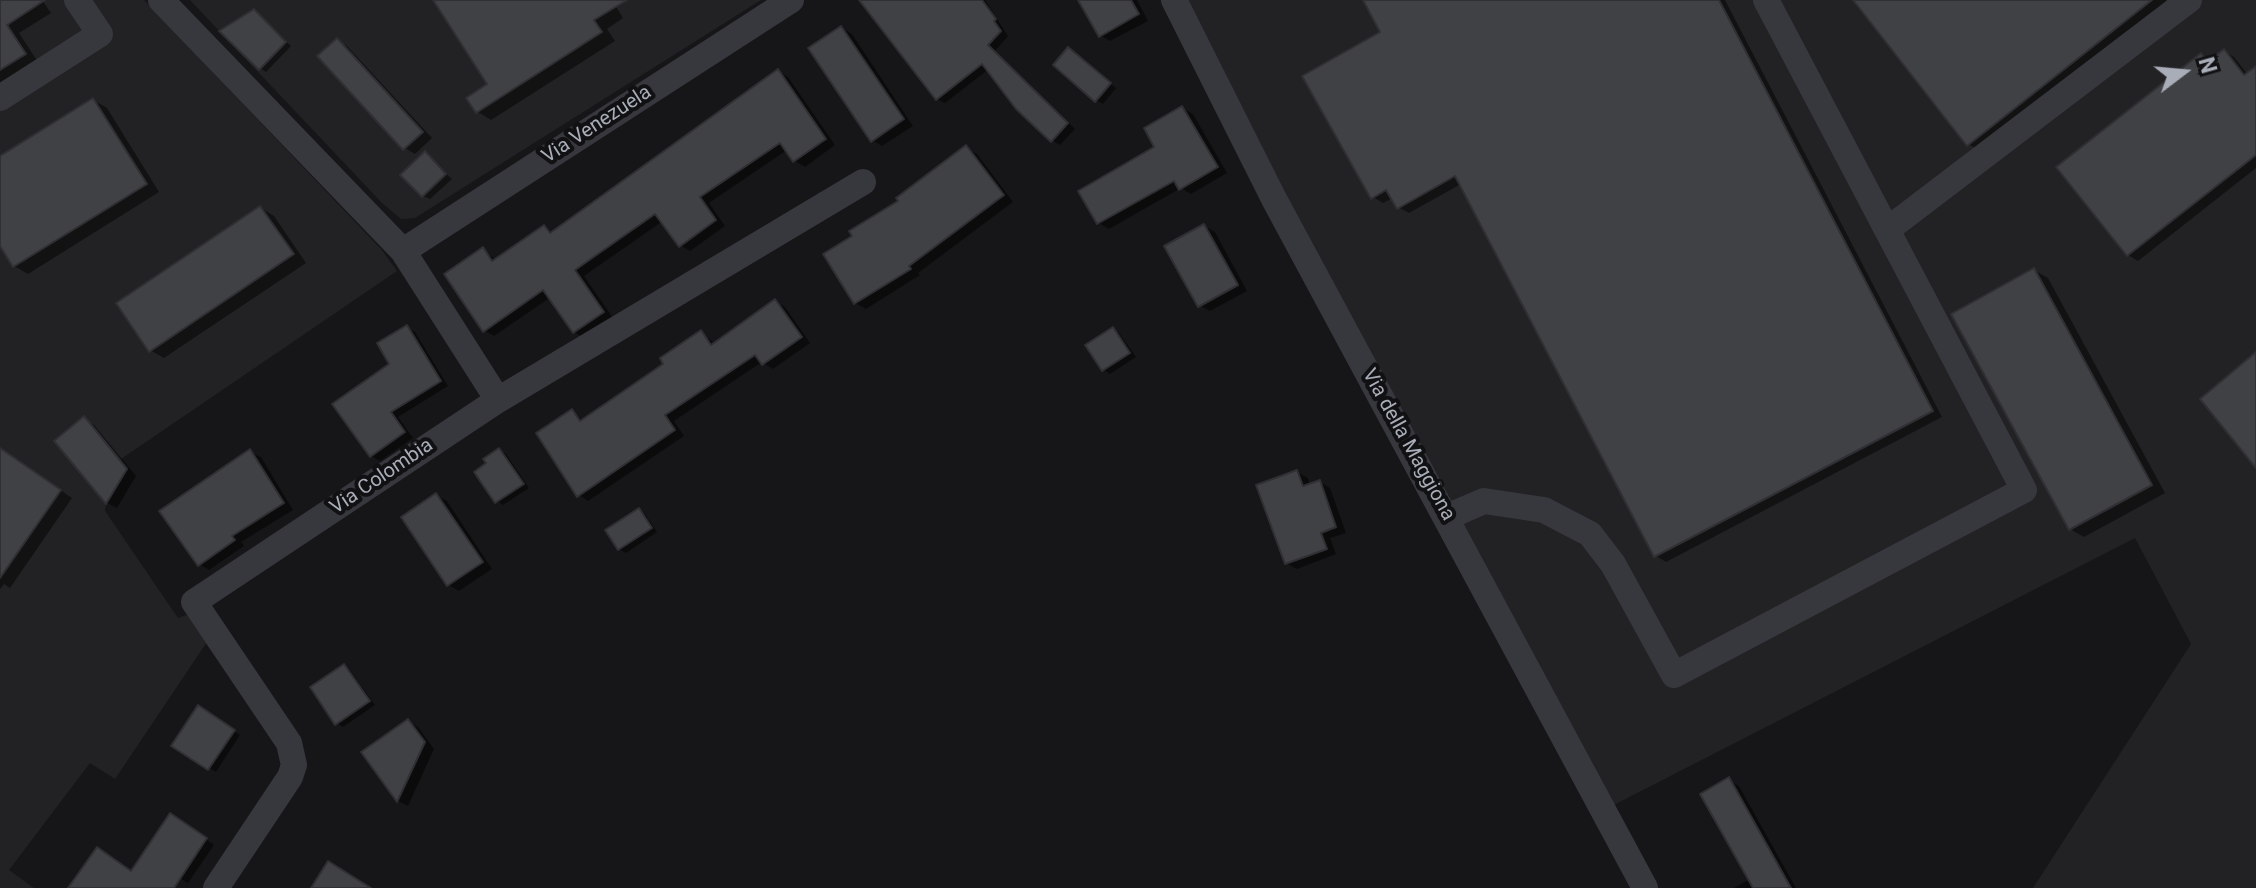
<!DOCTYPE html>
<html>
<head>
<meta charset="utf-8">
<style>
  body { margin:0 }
  #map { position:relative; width:2256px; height:888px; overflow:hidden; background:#161618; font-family:Roboto,sans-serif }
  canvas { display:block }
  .north { position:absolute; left:2144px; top:32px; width:80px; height:80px; -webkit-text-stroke:6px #111113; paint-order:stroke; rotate:74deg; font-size:22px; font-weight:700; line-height:32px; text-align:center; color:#a8adb8 }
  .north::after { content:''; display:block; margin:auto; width:28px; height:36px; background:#a8adb8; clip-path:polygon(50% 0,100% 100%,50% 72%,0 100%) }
</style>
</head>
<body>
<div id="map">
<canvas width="2256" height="888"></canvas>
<div class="north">N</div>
</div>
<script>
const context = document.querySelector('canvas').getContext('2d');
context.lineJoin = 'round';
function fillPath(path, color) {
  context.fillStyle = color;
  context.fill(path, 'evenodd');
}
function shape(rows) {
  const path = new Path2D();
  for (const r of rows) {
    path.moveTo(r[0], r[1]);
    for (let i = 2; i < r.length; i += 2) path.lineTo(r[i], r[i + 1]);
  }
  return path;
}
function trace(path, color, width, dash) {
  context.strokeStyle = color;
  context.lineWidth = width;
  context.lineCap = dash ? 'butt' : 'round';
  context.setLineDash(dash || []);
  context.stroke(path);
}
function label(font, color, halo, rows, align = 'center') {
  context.font = font + ' Roboto,sans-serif';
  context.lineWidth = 8;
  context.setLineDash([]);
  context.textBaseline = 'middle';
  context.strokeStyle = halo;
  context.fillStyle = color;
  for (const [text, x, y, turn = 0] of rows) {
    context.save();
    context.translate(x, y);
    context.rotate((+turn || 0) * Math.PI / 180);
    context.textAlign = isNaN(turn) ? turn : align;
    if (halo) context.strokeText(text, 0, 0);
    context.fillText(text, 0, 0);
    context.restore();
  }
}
const built = shape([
  [0,0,144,0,381,249,397,271,121,459,127,469,106,504,105,511,178,618,187,615,207,642,115,779,90,763,9,870,34,888,0,888],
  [190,0,761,0,415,218,401,219,382,203],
  [1174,0,2256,0,2256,888,2033,888,2191,644,2135,538,1604,810]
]);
const shadow = shape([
  [0,0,42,0,51,13,19,33,38,62,0,86],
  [436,0,612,0,623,18,607,29,615,41,491,120,478,112,490,85],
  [861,0,985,0,1008,36,995,51,1075,129,1060,145,1052,140,989,69,945,103,937,99],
  [1081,0,1137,0,1148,21,1110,41,1100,35],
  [1365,0,1725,0,1942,417,1666,562,1656,556,1461,184,1409,213,1398,207,1393,198,1383,203,1373,197,1382,33],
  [1856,0,2166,0,2167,2,1979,150,1968,144],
  [254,11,291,46,266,72,260,68],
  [842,28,852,34,913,126,882,146,872,140],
  [337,40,347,46,432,138,415,154,405,148],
  [1069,49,1116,88,1103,104,1096,100],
  [2224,51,2234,57,2248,75,2256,76,2256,168,2138,261,2128,255,2201,56,2211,61],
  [778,71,788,77,835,145,805,167,795,161,787,150,709,203,725,226,690,251,680,245,663,221,584,276,613,318,584,338,574,332,551,297,494,336,484,330,483,250,496,260,544,227,554,233],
  [93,100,107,108,159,192,28,274,14,266,0,242,0,158],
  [1182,108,1193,114,1227,173,1191,194,1181,188,1109,229,1099,223,1081,191,1157,148],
  [966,148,977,154,1013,202,918,273,920,275,866,309,855,303,901,201],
  [425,154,452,179,430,199,423,196],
  [261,208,274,216,306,263,164,358,150,350],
  [1204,226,1215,232,1247,291,1210,311,1199,305],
  [2034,270,2048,278,2165,493,2084,537,2070,529],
  [776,302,785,307,810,343,773,369,762,362,674,421,684,436,588,501,579,495,572,412,584,421,666,364,702,333,715,344],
  [407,327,415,332,448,386,398,417,413,438,380,461,371,456,392,365],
  [1113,329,1119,333,1136,357,1110,374,1104,370,1088,346],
  [84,419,94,425,136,476,117,508,107,503,56,441],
  [0,449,72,498,10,588,4,584,0,589],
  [499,450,506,454,529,488,503,505,497,501],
  [250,452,261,457,293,510,241,542,244,546,209,570,199,564],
  [1297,472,1308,478,1310,485,1320,482,1330,488,1346,533,1330,538,1336,554,1297,569,1286,563],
  [436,495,447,501,492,569,459,591,449,585,404,517],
  [639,510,645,514,657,532,626,553,619,549],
  [344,666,350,670,375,705,343,727,337,723],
  [198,708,240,735,216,772,174,746],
  [408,721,418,727,434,749,408,806,398,801,364,752],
  [1729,780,1739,786,1796,888,1734,888,1750,879],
  [179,820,214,845,188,883,180,878,156,888,71,888,132,873]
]);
const building = shape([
  [0,0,45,0,7,25,26,54,0,70,0,0],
  [433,0,627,0,594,20,602,32,476,113,466,98,487,84,433,0],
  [859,0,982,0,996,19,994,21,1001,31,988,45,1068,123,1051,142,1016,109,982,64,936,100,859,0],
  [1078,0,1131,0,1139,14,1099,37,1078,0],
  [1363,0,1719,0,1933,411,1654,557,1455,176,1397,209,1386,190,1371,199,1302,76,1380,32,1363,0],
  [1853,0,2152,0,1967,146,1853,0],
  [254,9,286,42,259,70,219,31,254,9],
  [841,26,904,119,871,142,808,48,841,26],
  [337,38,423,132,403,150,317,56,337,38],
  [1068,47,1111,83,1095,102,1053,65,1068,47],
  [2224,49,2244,75,2256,66,2256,155,2127,256,2056,167,2201,53,2207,62,2224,49],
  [778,69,826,139,793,162,780,143,700,197,716,220,679,247,655,214,575,270,604,312,573,333,543,290,483,332,444,274,483,247,492,261,544,225,550,233,778,69],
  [93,98,147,184,13,267,0,246,0,156,93,98],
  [1182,106,1218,167,1179,190,1174,181,1097,224,1078,191,1154,147,1144,128,1182,106],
  [966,145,1004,195,909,266,911,269,854,304,823,254,852,236,849,231,898,201,896,198,966,145],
  [425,151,446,174,422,197,400,175,425,151],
  [260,206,294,254,149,352,116,303,260,206],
  [1204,224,1238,285,1198,307,1164,246,1204,224],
  [2034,268,2152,485,2069,530,1951,314,2034,268],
  [775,299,802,337,762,365,755,355,665,415,675,430,577,497,536,433,572,409,580,421,663,364,660,358,701,330,711,345,775,299],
  [407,325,441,381,391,412,405,432,370,457,332,404,389,364,377,343,407,325],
  [1113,327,1130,353,1102,371,1085,345,1113,327],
  [2256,352,2256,468,2200,399,2256,352],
  [84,416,127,469,106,504,54,441,84,416],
  [0,448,61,490,0,578,0,448],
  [499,448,524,484,495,503,474,472,486,463,483,459,499,448],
  [250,449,284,503,232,536,235,540,198,566,159,511,250,449],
  [1297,470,1303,486,1320,480,1336,527,1321,533,1327,549,1285,564,1256,485,1297,470],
  [436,493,483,562,447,586,401,517,436,493],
  [639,508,652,528,618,550,605,530,639,508],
  [344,664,370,701,335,725,310,687,344,664],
  [198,705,235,730,208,770,171,746,198,705],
  [408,719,425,742,397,802,361,752,408,719],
  [1729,777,1777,863,1791,888,1753,888,1700,794,1729,777],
  [170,813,207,838,174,888,68,888,97,847,131,871,170,813],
  [328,861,371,888,311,888,328,861]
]);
const minor = shape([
  [161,0,403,251,498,400],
  [1174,0,1274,199,1645,888],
  [0,98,100,34,77,0],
  [1887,230,2189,0],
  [403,251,791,0],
  [1447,517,1484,501,1544,510,1590,534,1613,564,1674,675,2024,490,1766,0],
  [216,888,290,777,294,765,289,743,194,602,498,400,863,182]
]);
const streetNames = [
  ["Via Venezuela",597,125,-33],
  ["Via della Maggiona",1408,445,61],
  ["Via Colombia",382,477,-34]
];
fillPath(built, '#222225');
fillPath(shadow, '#0007');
fillPath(building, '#404145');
trace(building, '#303034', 2);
trace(minor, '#37383d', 26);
label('20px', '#a8adb8', '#111113', streetNames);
</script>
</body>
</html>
